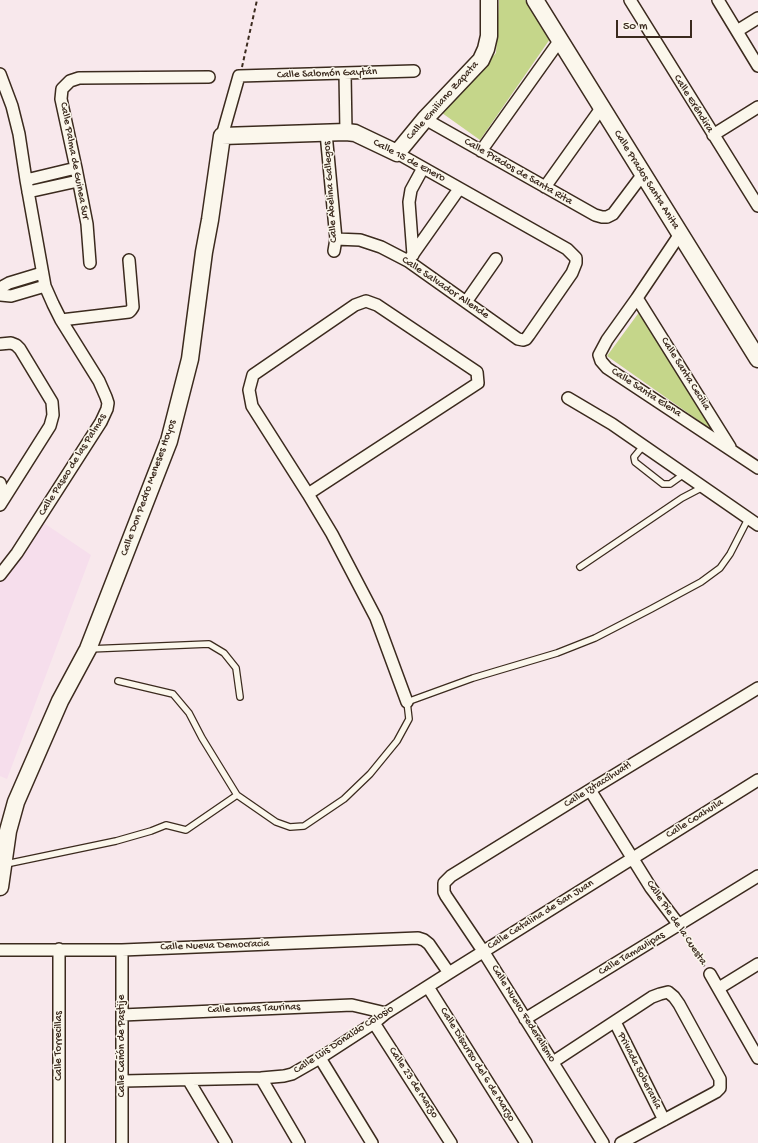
<!DOCTYPE html>
<html>
<head>
<meta charset="utf-8">
<style>
  body { margin:0 }
  #map { position:relative; width:758px; height:1143px; overflow:hidden; background:#f8e8ec; font-family:"Gochi Hand",sans-serif }
  canvas { display:block }
  .scale { position:absolute; left:616px; top:20px; width:76px; height:18px; box-sizing:border-box; border:2px solid #3b2a1e; border-top:0; padding-left:5px; font-size:12px; line-height:14px; white-space:nowrap; color:#3b2a1e; -webkit-text-stroke:3px #fbf7ec; paint-order:stroke }
</style>
</head>
<body>
<div id="map">
<canvas width="758" height="1143"></canvas>
<div class="scale">50 m</div>
</div>
<script>
const context = document.querySelector('canvas').getContext('2d');
context.lineJoin = 'round';
function fillPath(path, color) {
  context.fillStyle = color;
  context.fill(path, 'evenodd');
}
function shape(rows) {
  const path = new Path2D();
  for (const r of rows) {
    path.moveTo(r[0], r[1]);
    for (let i = 2; i < r.length; i += 2) path.lineTo(r[i], r[i + 1]);
  }
  return path;
}
function trace(path, color, width, dash) {
  context.strokeStyle = color;
  context.lineWidth = width;
  context.lineCap = dash ? 'butt' : 'round';
  context.setLineDash(dash || []);
  context.stroke(path);
}
function label(font, color, halo, rows, align = 'center') {
  context.font = font + ' "Gochi Hand",sans-serif';
  context.lineWidth = 3;
  context.setLineDash([]);
  context.textBaseline = 'middle';
  context.strokeStyle = halo;
  context.fillStyle = color;
  for (const [text, x, y, turn = 0] of rows) {
    context.save();
    context.translate(x, y);
    context.rotate((+turn || 0) * Math.PI / 180);
    context.textAlign = isNaN(turn) ? turn : align;
    if (halo) context.strokeText(text, 0, 0);
    context.fillText(text, 0, 0);
    context.restore();
  }
}
const built = shape([
  [35,517,91,555,7,779,0,776,0,568,9,558]
]);
const green = shape([
  [499,0,525,0,550,39,480,140,442,113,496,53],
  [640,311,715,432,607,356]
]);
const path = shape([
  [242,67,257,0],
  [684,933,705,967]
]);
const lane = shape([
  [644,445,634,457,635,462,663,484,670,484,684,474],
  [580,567,682,498,703,487],
  [89,649,209,644,224,653,236,668,240,697],
  [118,681,173,694,189,713,202,738,237,795],
  [6,864,116,841,151,831,166,825,186,830,237,795,276,822,290,827,304,826,344,799,370,774,397,741,409,719,407,702,473,678,557,653,595,638,651,609,701,582,720,568,730,554,748,519]
]);
const street = shape([
  [630,0,758,206],
  [718,0,758,66],
  [737,31,758,18],
  [345,73,346,132],
  [0,74,12,106,19,134,26,180,45,286,53,304,61,320,99,381,106,397,108,403,107,409,101,422,17,553,0,575],
  [425,119,595,215,602,217,607,217,613,214,643,174],
  [326,133,336,239,334,251],
  [713,135,758,107],
  [222,136,239,76,414,71],
  [481,151,560,40],
  [26,180,76,168],
  [545,187,602,107],
  [28,192,78,181],
  [680,234,637,298,607,340,599,355,601,361,607,368,758,468],
  [336,239,360,240,381,247,408,261,518,339,523,340,526,339,529,335,572,273,576,263,576,258,567,249,397,153],
  [413,255,409,202,411,190,423,168],
  [411,257,459,189],
  [90,263,87,224,76,168,61,99,62,89,70,81,79,78,209,77],
  [0,288,9,283,42,273],
  [0,295,11,296,45,286],
  [637,298,730,447],
  [466,302,496,259],
  [61,320,129,312,131,310,133,307,129,260],
  [0,344,11,343,16,345,20,349,52,402,53,415,50,426,0,505],
  [568,398,612,424,758,525],
  [0,483,4,498],
  [308,494,478,383,477,372,377,305,366,301,355,305,253,375,249,390,252,406,308,494,332,534,376,618,407,702],
  [590,790,651,888,679,925],
  [59,949,59,1143],
  [0,950,122,950,418,938,424,940,429,944,449,973],
  [122,950,122,1143],
  [710,974,758,1058],
  [428,987,526,1143],
  [719,988,758,964],
  [122,1015,352,1005,386,1013],
  [525,1019,758,876],
  [615,1022,664,1120],
  [374,1023,451,1143],
  [320,1058,372,1143],
  [553,1062,652,997,660,994,668,992,674,997,679,1004,720,1079,720,1088,716,1092,621,1143],
  [261,1078,299,1143],
  [123,1081,261,1078,284,1076,292,1074,320,1058,374,1023,386,1013,449,973,758,780],
  [189,1081,226,1143],
  [603,1143,483,951,446,896,444,892,444,883,451,876,590,790,758,688]
]);
const secondary = shape([
  [535,0,758,359],
  [0,887,8,831,16,802,60,701,88,649,169,441,190,359,204,252,210,220,222,136,346,132,355,133,397,153,425,119,481,60,486,49,489,36,489,0]
]);
const streetNames = [
  ["Calle Salomón Gaytán",327,74,-2],
  ["Calle Emiliano Zapata",443,101,-48],
  ["Calle Eréndira",693,104,58],
  ["Calle Palma de Guinea Sur",74,161,79],
  ["Calle 15 de Enero",409,161,28],
  ["Calle Prados de Santa Rita",518,172,30],
  ["Calle Prados Santa Anita",646,180,58],
  ["Calle Abelina Gallegos",331,192,-94],
  ["Calle Salvador Allende",445,288,34],
  ["Calle Santa Cecilia",685,374,58],
  ["Calle Santa Elena",646,393,33],
  ["Calle Paseo de las Palmas",73,465,-58],
  ["Calle Don Pedro Meneses Hoyos",149,488,-70],
  ["Calle Iztaccíhuatl",598,785,-32],
  ["Calle Coahuila",695,819,-32],
  ["Calle Catalina de San Juan",541,915,-32],
  ["Calle Pie de la Cuesta",676,923,56],
  ["Calle Nueva Democracia",215,946,-2],
  ["Calle Tamaulipas",632,954,-31],
  ["Calle Lomas Taurinas",254,1009,-2],
  ["Calle Nuevo Federalismo",523,1014,58],
  ["Calle Luis Donaldo Colosio",344,1040,-33],
  ["Calle Torrecillas",59,1046,-90],
  ["Calle Cañón de Pastije",122,1046,-90],
  ["Calle Discurso del 6 de Marzo",477,1065,58],
  ["Privada Soberanía",639,1071,63],
  ["Calle 23 de Marzo",413,1083,57]
];
fillPath(built, '#f6deec');
fillPath(green, '#c5d68a');
trace(lane, '#3b2a1e', 8);
trace(street, '#3b2a1e', 14);
trace(secondary, '#3b2a1e', 19);
trace(path, '#3b2a1e', 2, [4, 3]);
trace(lane, '#fbf7ec', 5.5);
trace(street, '#fbf7ec', 11);
trace(secondary, '#fbf7ec', 16);
label('11px', '#3b2a1e', '#fbf7ec', streetNames);
</script>
</body>
</html>
